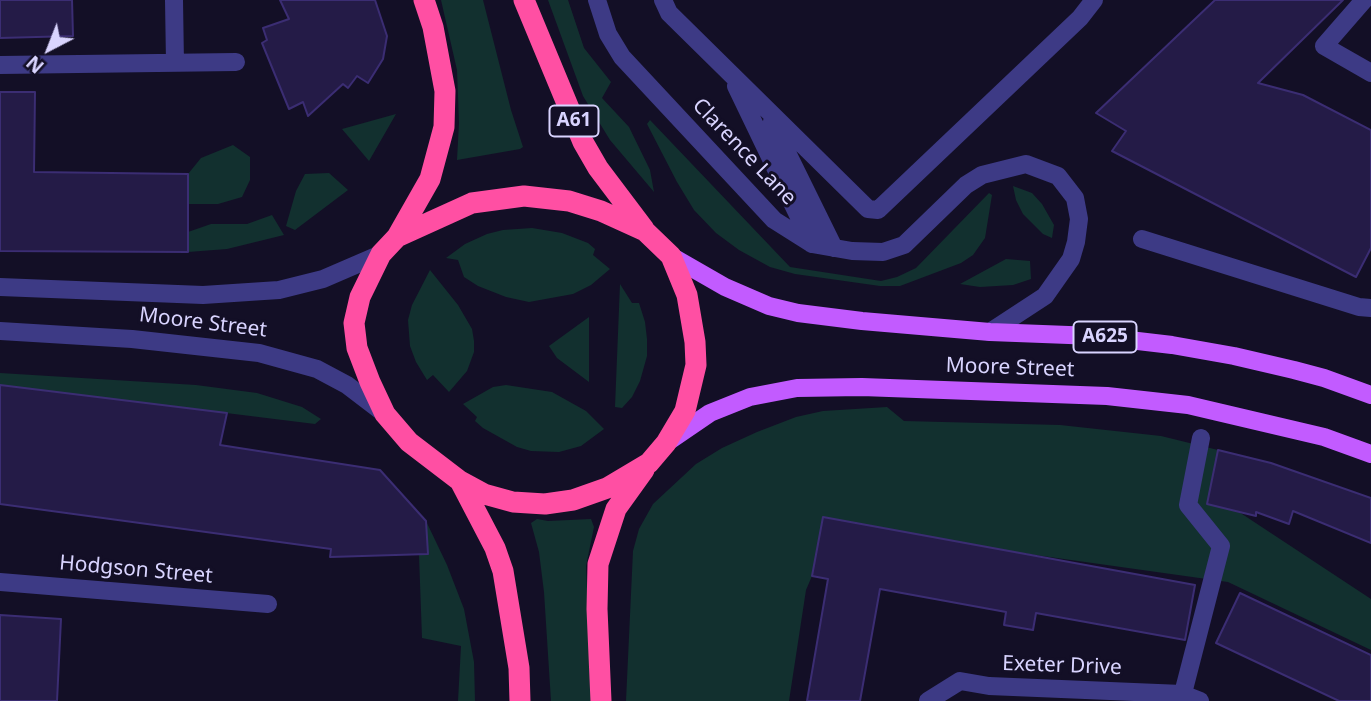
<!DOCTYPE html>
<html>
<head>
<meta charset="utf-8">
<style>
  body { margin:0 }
  #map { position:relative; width:1371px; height:701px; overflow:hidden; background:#130f26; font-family:"Noto Sans",sans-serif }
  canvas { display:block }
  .north { position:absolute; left:14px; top:14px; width:70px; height:70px; -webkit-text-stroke:5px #130f26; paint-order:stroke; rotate:222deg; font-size:19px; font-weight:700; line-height:28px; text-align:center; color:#d9d4ff }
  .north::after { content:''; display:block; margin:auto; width:24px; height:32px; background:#d9d4ff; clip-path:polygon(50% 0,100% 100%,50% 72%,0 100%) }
</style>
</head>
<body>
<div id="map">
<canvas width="1371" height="701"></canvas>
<div class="north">N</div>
</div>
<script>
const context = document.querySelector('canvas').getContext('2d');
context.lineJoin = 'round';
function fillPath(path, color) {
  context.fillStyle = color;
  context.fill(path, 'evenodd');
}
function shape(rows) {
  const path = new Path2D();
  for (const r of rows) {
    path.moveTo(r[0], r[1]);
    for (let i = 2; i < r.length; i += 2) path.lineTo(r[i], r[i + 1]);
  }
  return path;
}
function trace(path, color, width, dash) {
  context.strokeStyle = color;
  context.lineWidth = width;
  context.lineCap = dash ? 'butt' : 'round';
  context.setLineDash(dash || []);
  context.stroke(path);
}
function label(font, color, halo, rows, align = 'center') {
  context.font = font + ' "Noto Sans",sans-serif';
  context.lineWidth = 6;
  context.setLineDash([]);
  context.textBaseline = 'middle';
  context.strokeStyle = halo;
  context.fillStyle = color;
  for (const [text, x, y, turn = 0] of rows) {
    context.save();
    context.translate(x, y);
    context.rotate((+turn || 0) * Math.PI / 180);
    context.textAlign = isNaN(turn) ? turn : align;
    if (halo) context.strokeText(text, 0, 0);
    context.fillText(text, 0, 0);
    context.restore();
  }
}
const green = shape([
  [441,0,483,0,511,110,523,147,520,149,457,160,459,123,457,70],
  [548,0,568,0,584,48,611,82,602,98,629,127,650,170,654,192,610,140,583,96],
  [396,114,369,161,342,129],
  [650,120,790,267,881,281,897,277,916,268,989,193,992,195,985,238,973,255,961,263,900,286,880,286,795,274,770,267,739,250,716,233,694,210,677,182,647,124],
  [233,145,250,157,250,180,242,197,218,204,188,204,188,174,201,158],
  [329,173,348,190,295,230,286,226,296,191,305,174],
  [1013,186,1032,193,1042,204,1054,225,1052,238,1043,234,1023,214,1016,200],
  [272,215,284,235,227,249,188,252,188,232,211,224,247,224],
  [532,228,562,233,588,243,595,249,593,255,610,269,591,285,573,294,529,302,506,297,478,286,464,277,458,260,446,258,465,244,487,234,503,230],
  [1006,259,1030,261,1031,279,1013,285,980,287,960,284],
  [430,270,458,305,472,329,474,341,474,352,467,371,449,392,433,375,427,380,416,362,410,346,408,320,412,305],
  [620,284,632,303,639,303,645,322,647,339,647,356,640,381,632,397,622,408,615,407],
  [589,317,589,382,557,358,549,346],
  [0,373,196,385,257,393,302,407,321,419,315,424,0,385],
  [506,385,552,392,586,411,604,429,581,446,559,452,531,451,517,447,483,428,475,421,477,417,463,404,493,387],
  [887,407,904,421,1060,425,1161,436,1218,450,1207,504,1239,512,1371,599,1371,650,1228,582,1021,553,823,517,812,576,806,590,789,701,626,701,633,551,639,529,653,504,696,464,722,448,757,432,796,417,823,411],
  [537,519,548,521,591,519,594,527,586,566,592,701,551,701,544,592,539,552,531,523],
  [426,521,447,565,464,609,474,662,475,701,458,701,461,646,422,638,419,555,428,554]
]);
const building = shape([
  [0,0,72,0,73,36,0,38,0,0],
  [280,0,375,0,387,36,383,59,368,83,357,76,348,88,343,84,308,116,303,102,289,109,262,43,267,40,263,28,289,19,280,0],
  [1215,0,1343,0,1258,83,1303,95,1371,130,1371,248,1356,277,1112,151,1126,131,1096,113,1215,0],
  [0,92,35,92,34,172,188,174,188,252,0,251,0,92],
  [0,385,227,413,220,445,380,470,426,521,428,554,330,557,331,549,0,504,0,385],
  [1218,450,1271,463,1371,498,1371,543,1293,511,1289,524,1256,512,1256,516,1207,504,1218,450],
  [823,517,1195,585,1185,640,1036,613,1033,630,1004,625,1006,612,880,589,860,701,807,701,828,579,812,576,823,517],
  [1240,593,1371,655,1371,701,1339,701,1216,643,1240,593],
  [0,615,61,619,57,701,0,701,0,615]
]);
const minor = shape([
  [174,0,175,63],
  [597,0,608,34,622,57,774,220,812,244,852,251,883,252,904,245,966,185,982,175,1026,164,1058,176,1075,198,1079,219,1076,242,1071,259,1045,296,990,332],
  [663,0,669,13,868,209,878,210,1080,18,1094,0],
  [1364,0,1324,46,1371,73],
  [0,65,236,62],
  [736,86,812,244],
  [772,122,834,248],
  [1142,239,1359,307,1371,308],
  [0,287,203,295,279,290,323,279,381,254],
  [0,331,132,339,259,353,317,369,347,385,385,414],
  [0,582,268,604],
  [928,701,960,681,989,686,1182,694,1200,701],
  [1181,701,1221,546,1188,505,1201,438]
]);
const major = shape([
  [671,256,725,287,769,306,798,313,862,321,990,332,1095,336,1172,345,1234,356,1294,370,1324,378,1371,395],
  [669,441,710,413,750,397,797,388,862,387,1107,396,1188,405,1324,437,1371,454]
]);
const highway = shape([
  [524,0,583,142,598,168,644,229],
  [524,196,569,201,601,211,645,231,671,256,687,295,695,342,696,365,685,411,666,443,649,463,607,488,573,500,545,504,513,502,484,494,460,481,409,442,385,414,370,382,357,348,354,323,360,297,381,254,397,237,472,203,524,196],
  [397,237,430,179,444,127,445,91,433,27,424,0],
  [460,481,495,548,503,571,519,668,520,701],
  [601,701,597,609,598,564,616,509,644,470]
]);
const shields = [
  [574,121,49],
  [1105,337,63]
];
const shieldNames = [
  ["A61",574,121],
  ["A625",1105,337]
];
const streetNames = [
  ["Clarence Lane",744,152,46],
  ["Moore Street",203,323,7],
  ["Moore Street",1010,368,2],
  ["Hodgson Street",136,570,5],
  ["Exeter Drive",1062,666,2]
];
fillPath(green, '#12302f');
fillPath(building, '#241b47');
trace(building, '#3b2d73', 2);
trace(minor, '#3d3a85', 18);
trace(major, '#c25bff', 18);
trace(highway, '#ff4fa3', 21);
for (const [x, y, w] of shields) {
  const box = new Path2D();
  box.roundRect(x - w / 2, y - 15.5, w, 31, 5);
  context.fillStyle = '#130f26';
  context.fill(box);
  trace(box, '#d9d4ff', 2);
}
label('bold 19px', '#d9d4ff', null, shieldNames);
label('21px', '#d9d4ff', '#130f26', streetNames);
</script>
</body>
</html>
